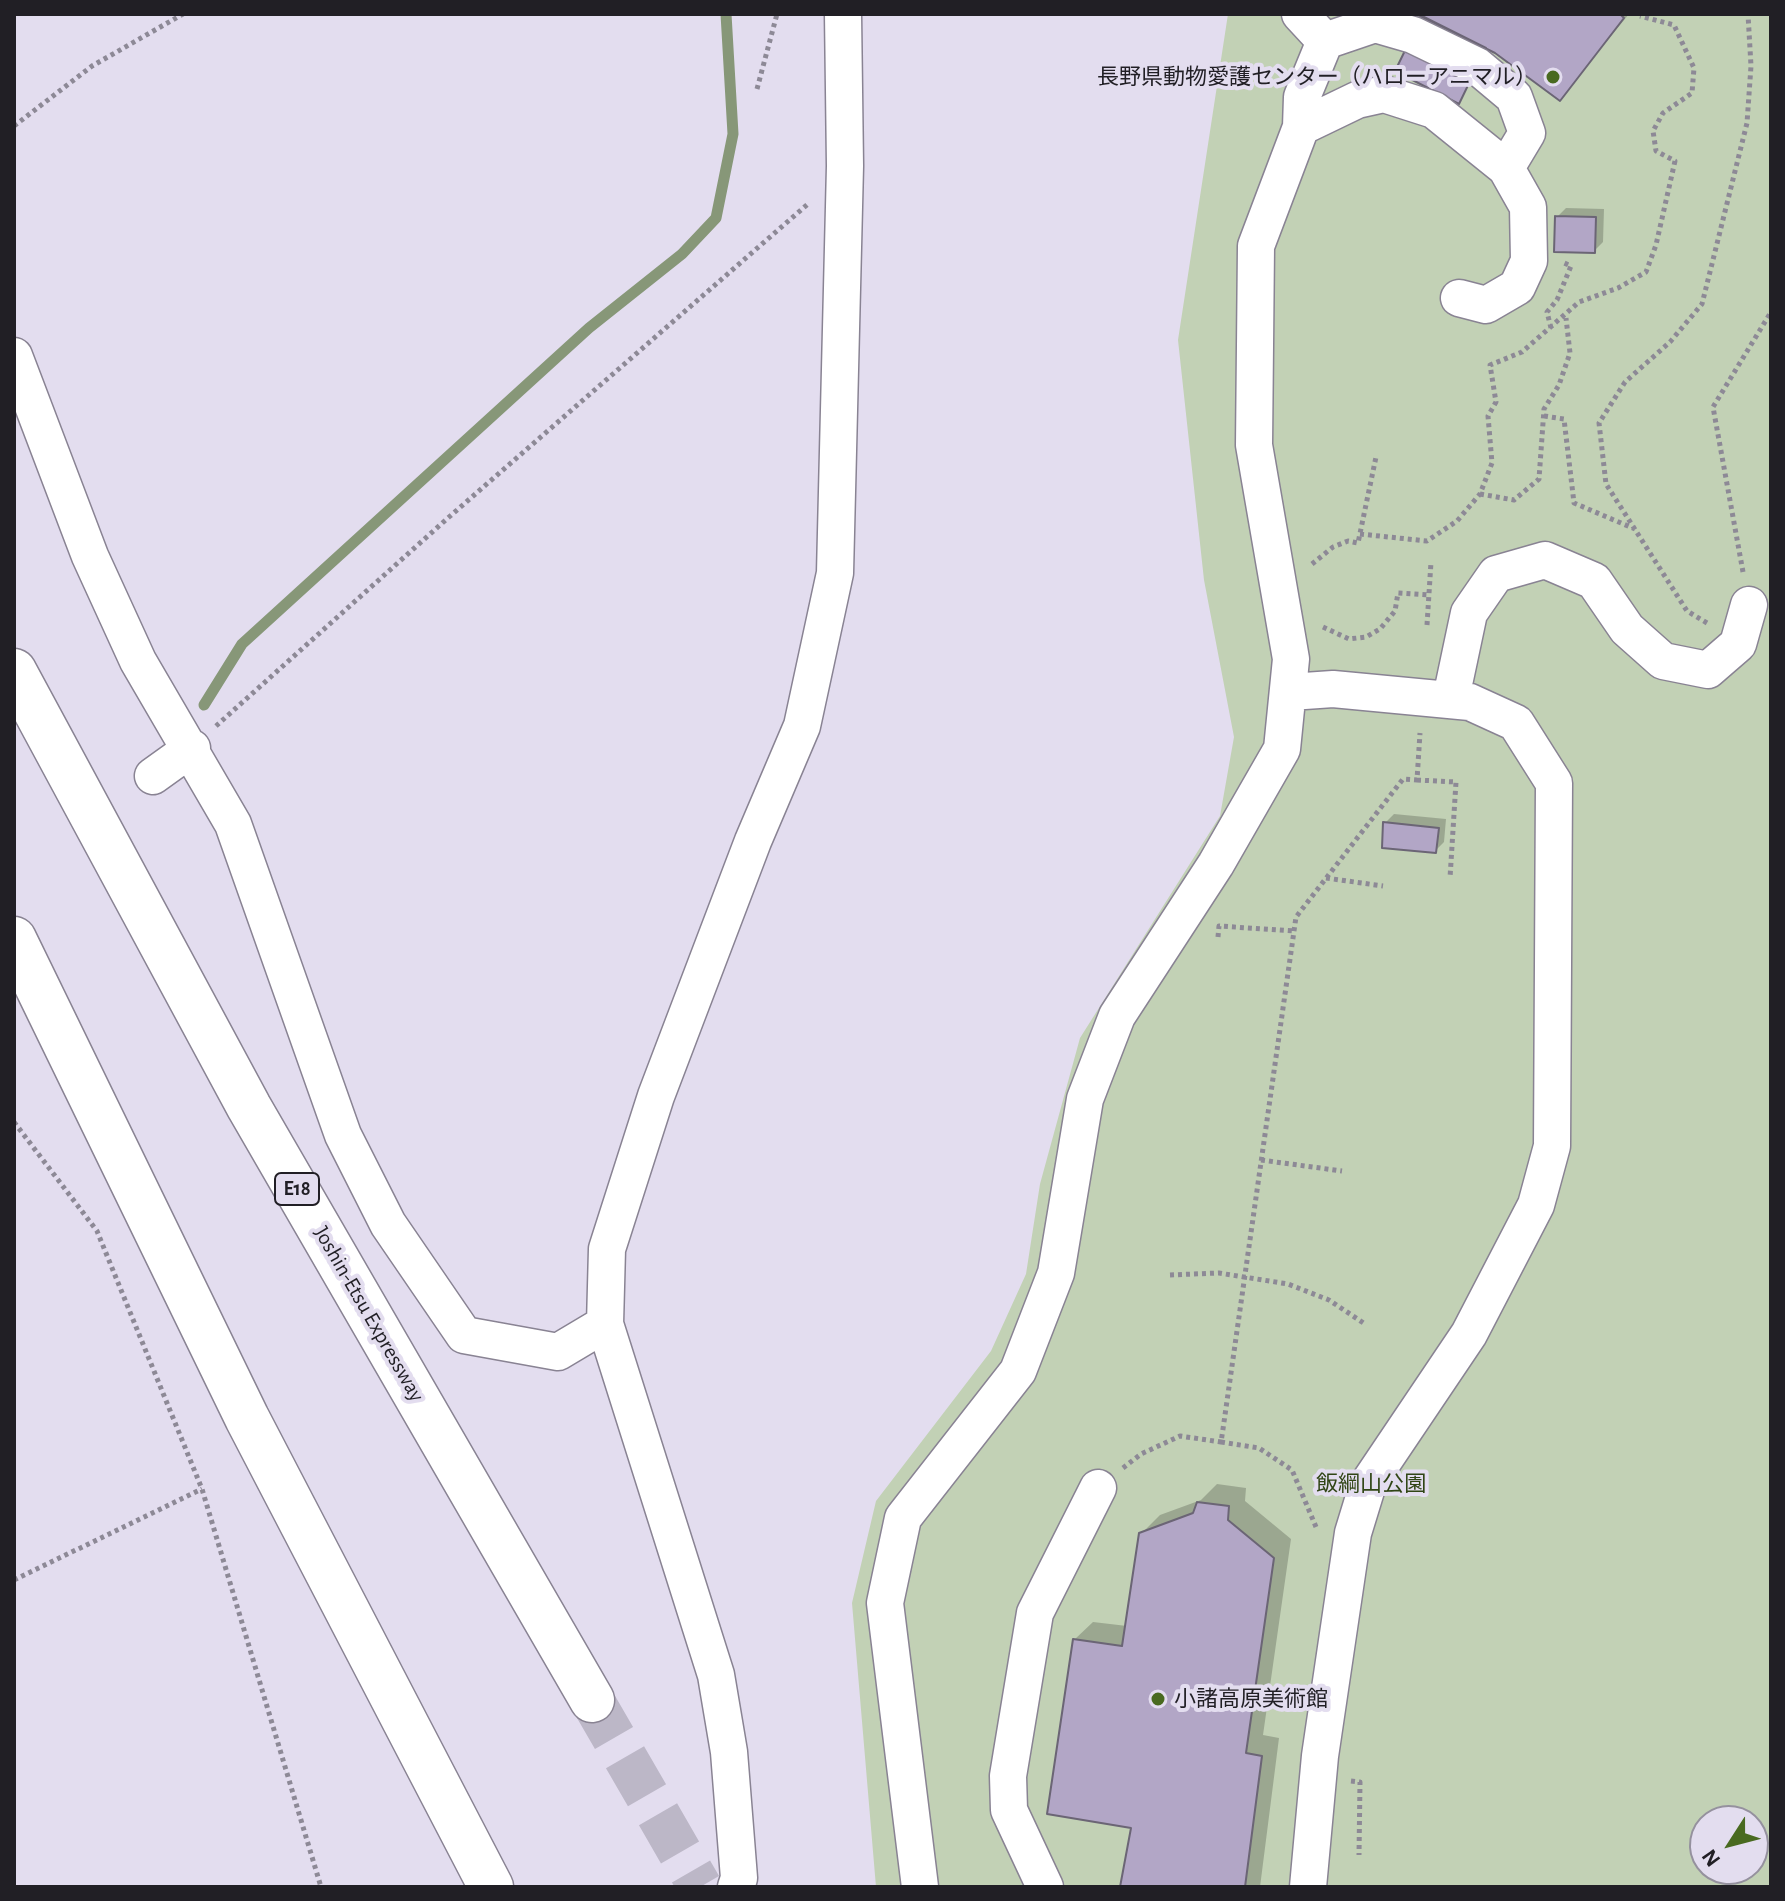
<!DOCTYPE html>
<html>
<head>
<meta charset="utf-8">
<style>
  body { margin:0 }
  #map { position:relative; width:1785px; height:1901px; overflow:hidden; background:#e3ddef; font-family:"Alegreya Sans",sans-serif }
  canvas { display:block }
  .frame { position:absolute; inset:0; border:16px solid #211f25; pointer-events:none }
  .north { position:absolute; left:1689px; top:1805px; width:80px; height:80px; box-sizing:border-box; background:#e3ddef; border:2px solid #95919e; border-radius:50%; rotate:234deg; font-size:22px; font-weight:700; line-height:32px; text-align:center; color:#211f25 }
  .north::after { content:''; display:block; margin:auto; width:28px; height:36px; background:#496a20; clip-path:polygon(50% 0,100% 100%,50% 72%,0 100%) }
</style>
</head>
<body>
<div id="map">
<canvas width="1785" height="1901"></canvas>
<div class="frame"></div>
<div class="north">N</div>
</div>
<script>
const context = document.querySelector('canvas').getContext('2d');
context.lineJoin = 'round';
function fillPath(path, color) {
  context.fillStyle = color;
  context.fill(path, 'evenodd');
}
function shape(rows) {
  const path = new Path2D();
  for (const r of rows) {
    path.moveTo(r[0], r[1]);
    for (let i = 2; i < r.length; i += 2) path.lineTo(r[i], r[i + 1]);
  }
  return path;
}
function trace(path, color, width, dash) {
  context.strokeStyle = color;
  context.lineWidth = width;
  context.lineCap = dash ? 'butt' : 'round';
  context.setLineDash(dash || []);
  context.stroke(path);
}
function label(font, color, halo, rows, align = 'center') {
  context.font = font + ' "Alegreya Sans","Noto Sans JP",sans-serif';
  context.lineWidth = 8;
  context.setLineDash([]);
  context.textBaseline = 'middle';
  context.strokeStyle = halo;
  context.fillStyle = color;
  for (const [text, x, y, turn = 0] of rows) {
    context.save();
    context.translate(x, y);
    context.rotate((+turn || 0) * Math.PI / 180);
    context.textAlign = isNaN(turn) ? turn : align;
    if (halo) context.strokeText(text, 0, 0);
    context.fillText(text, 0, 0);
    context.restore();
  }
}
const green = shape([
  [1228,14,1771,14,1771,1887,876,1887,852,1603,876,1501,991,1351,1026,1274,1040,1184,1080,1038,1220,816,1234,737,1204,580,1178,340],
  [1705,1821,1753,1821,1753,1869,1705,1869]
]);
const shadow = shape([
  [1416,14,1629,14,1560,98,1487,47,1462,97,1424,18],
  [1566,208,1604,209,1603,242,1594,251,1557,217],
  [1394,814,1446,819,1444,842,1435,851,1385,823],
  [1217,1484,1246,1488,1245,1501,1291,1539,1263,1735,1279,1738,1260,1887,1122,1887,1133,1827,1074,1640,1093,1622,1127,1626,1141,1534,1160,1515,1201,1500]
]);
const stream = shape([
  [204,705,242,644,589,328,682,254,716,218,733,134,726,14]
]);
const building = shape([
  [1416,14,1620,14,1624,18,1560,101,1495,53,1416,14],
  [1422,16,1486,48,1459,104,1395,71,1422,16],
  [1555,216,1596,217,1595,253,1554,252,1555,216],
  [1383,822,1439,828,1436,853,1382,848,1383,822],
  [1197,1502,1229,1506,1228,1520,1274,1558,1246,1753,1262,1756,1245,1887,1120,1887,1131,1828,1047,1814,1073,1639,1122,1646,1139,1533,1193,1513,1197,1502]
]);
const highwayTunnel = shape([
  [592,1700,700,1887]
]);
const path = shape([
  [757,89,777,14],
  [14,126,92,66,183,14],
  [1551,328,1547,312,1557,300,1571,266,1562,262],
  [1544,416,1564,419,1574,503,1635,529],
  [1480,494,1514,500,1539,479,1544,409,1559,385,1570,353,1566,318],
  [1360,534,1427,541,1457,521,1480,494,1492,463,1488,416,1496,402,1490,365,1522,352,1579,302,1618,288,1646,272,1656,245,1675,161,1656,151,1653,131,1663,113,1692,93,1694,68,1674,25,1640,16],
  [1312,564,1333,547,1348,541,1358,543,1376,457],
  [1743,572,1713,407,1771,312],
  [1707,623,1687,611,1606,484,1599,423,1625,382,1670,342,1702,304,1747,123,1751,66,1748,14],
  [1427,625,1431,562],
  [1323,627,1349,639,1366,637,1380,629,1395,611,1398,593,1429,595],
  [216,726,449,517,809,203],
  [1417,780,1456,782,1450,878],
  [1326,878,1383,886],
  [1218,937,1219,926,1294,931],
  [14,1122,97,1231,202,1489,321,1887],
  [1261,1160,1342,1171],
  [1170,1275,1219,1273,1288,1284,1329,1300,1365,1324],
  [1123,1468,1141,1454,1180,1436,1221,1442],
  [1316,1527,1292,1470,1259,1448,1221,1442,1223,1429,1296,917,1403,779,1417,780,1420,733],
  [14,1580,202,1489],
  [1351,1781,1360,1782,1359,1855]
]);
const minor = shape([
  [1325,41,1375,24,1413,35,1477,66,1514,97,1527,133,1506,168],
  [1301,127,1357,100,1384,94,1434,110,1506,168,1528,207,1529,261,1517,287,1486,305,1459,298],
  [14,356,90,556,138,661,233,824,343,1135,388,1224,464,1335,558,1352,605,1324],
  [1290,692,1333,689,1470,702,1516,723,1554,783,1552,1146,1536,1205,1469,1334,1368,1484,1353,1533,1320,1756,1308,1887],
  [1451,698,1469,613,1496,574,1545,560,1594,581,1627,629,1663,661,1708,670,1738,644,1749,605],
  [153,776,192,748],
  [736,1887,739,1878,729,1752,716,1675,605,1324,607,1249,656,1096,753,841,802,726,835,573,845,166,843,14],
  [920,1887,885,1603,903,1518,1018,1371,1056,1273,1085,1099,1117,1016,1216,864,1282,749,1291,659,1254,445,1256,246,1301,127,1302,97,1325,41,1300,14],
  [1045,1887,1009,1810,1008,1776,1035,1613,1098,1488]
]);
const highway = shape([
  [14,671,249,1107,592,1700],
  [14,939,247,1418,491,1887]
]);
const markers = [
  [1553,77,8,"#496a20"],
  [1158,1699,8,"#496a20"]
];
const shields = [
  [297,1189,44]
];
const shieldNames = [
  ["E18",297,1189]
];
const poiNames = [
  ["長野県動物愛護センター（ハローアニマル）",1537,77],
  ["小諸高原美術館",1174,1699,"left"]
];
const streetNames = [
  ["Joshin-Etsu Expressway",369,1314,60]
];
const parkNames = [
  ["飯綱山公園",1371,1484]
];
fillPath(green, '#c2d1b5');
fillPath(shadow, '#0003');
trace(stream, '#879778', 11);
fillPath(building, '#b2a6c6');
trace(building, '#6b6575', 2);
trace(highwayTunnel, '#bcb7c7', 44, [44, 22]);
trace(minor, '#898393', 39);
trace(highway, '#898393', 47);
trace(path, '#8d8996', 5, [4, 4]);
trace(minor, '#fff', 36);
trace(highway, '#fff', 44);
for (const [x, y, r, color] of markers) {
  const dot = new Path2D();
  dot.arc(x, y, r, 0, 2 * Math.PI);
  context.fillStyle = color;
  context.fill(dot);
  trace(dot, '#e3ddef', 3);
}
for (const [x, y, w] of shields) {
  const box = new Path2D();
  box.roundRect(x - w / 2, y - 16, w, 32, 6);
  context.fillStyle = '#e3ddef';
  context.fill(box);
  trace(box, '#211f25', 2);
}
label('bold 20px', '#211f25', null, shieldNames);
label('22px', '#211f25', '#e3ddef', poiNames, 'right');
label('22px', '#211f25', '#e3ddef', streetNames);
label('22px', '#304515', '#e3ddef', parkNames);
</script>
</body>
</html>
